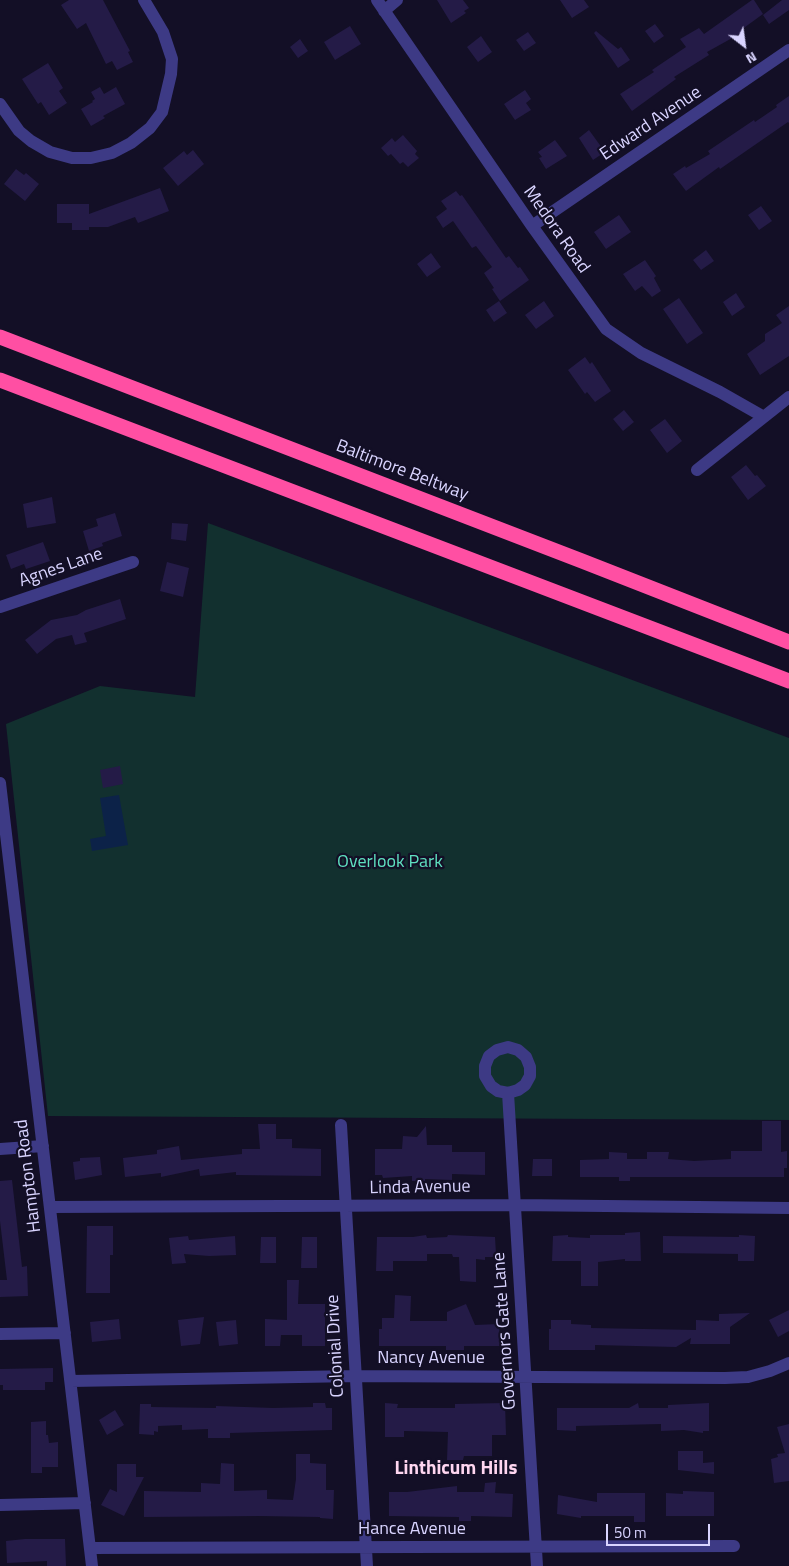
<!DOCTYPE html>
<html>
<head>
<meta charset="utf-8">
<style>
  body { margin:0 }
  #map { position:relative; width:789px; height:1566px; overflow:hidden; background:#130f26; font-family:"Titillium Web",sans-serif }
  canvas { display:block }
  .north { position:absolute; left:719px; top:20px; width:50px; height:50px; -webkit-text-stroke:4px #130f26; paint-order:stroke; rotate:150deg; font-size:14px; font-weight:700; line-height:20px; text-align:center; color:#d9d4ff }
  .north::after { content:''; display:block; margin:auto; width:18px; height:22px; background:#d9d4ff; clip-path:polygon(50% 0,100% 100%,50% 72%,0 100%) }
  .scale { position:absolute; left:606px; top:1524px; width:104px; height:22px; box-sizing:border-box; border:2px solid #d9d4ff; border-top:0; padding-left:6px; font-size:15px; line-height:18px; white-space:nowrap; color:#d9d4ff; -webkit-text-stroke:4px #130f26; paint-order:stroke }
</style>
</head>
<body>
<div id="map">
<canvas width="789" height="1566"></canvas>
<div class="north">N</div>
<div class="scale">50 m</div>
</div>
<script>
const context = document.querySelector('canvas').getContext('2d');
context.lineJoin = 'round';
function fillPath(path, color) {
  context.fillStyle = color;
  context.fill(path, 'evenodd');
}
function shape(rows) {
  const path = new Path2D();
  for (const r of rows) {
    path.moveTo(r[0], r[1]);
    for (let i = 2; i < r.length; i += 2) path.lineTo(r[i], r[i + 1]);
  }
  return path;
}
function trace(path, color, width, dash) {
  context.strokeStyle = color;
  context.lineWidth = width;
  context.lineCap = dash ? 'butt' : 'round';
  context.setLineDash(dash || []);
  context.stroke(path);
}
function label(font, color, halo, rows, align = 'center') {
  context.font = font + ' "Titillium Web",sans-serif';
  context.lineWidth = 4.5;
  context.setLineDash([]);
  context.textBaseline = 'middle';
  context.strokeStyle = halo;
  context.fillStyle = color;
  for (const [text, x, y, turn = 0] of rows) {
    context.save();
    context.translate(x, y);
    context.rotate((+turn || 0) * Math.PI / 180);
    context.textAlign = isNaN(turn) ? turn : align;
    if (halo) context.strokeText(text, 0, 0);
    context.fillText(text, 0, 0);
    context.restore();
  }
}
const green = shape([
  [208,523,789,738,789,1120,48,1116,6,724,100,686,195,697]
]);
const water = shape([
  [119,795,128,845,92,851,90,839,106,836,100,798]
]);
const building = shape([
  [69,0,103,0,130,51,128,52,133,62,117,70,112,61,106,64,86,23,77,29,61,5],
  [437,0,463,0,469,8,464,11,466,13,451,23],
  [560,0,584,0,589,7,572,18],
  [752,0,754,0,763,14,741,30,743,32,707,52,709,55,674,77,676,79,632,111,620,94,654,72,652,70,686,47,680,39,699,28,704,34],
  [782,0,789,0,789,10,769,24,763,15],
  [655,24,664,36,654,43,645,31],
  [350,26,361,44,335,60,324,42],
  [596,31,618,49,621,47,630,60,618,68,594,33],
  [528,32,536,43,524,51,516,40],
  [481,36,492,52,478,62,467,47],
  [300,39,308,51,298,58,290,47],
  [48,63,63,88,59,91,67,103,49,115,41,102,38,104,22,79],
  [100,87,104,94,116,87,125,104,103,116,105,118,91,126,81,109,93,102,92,101,95,99,91,92],
  [525,90,531,99,526,103,531,110,515,120,504,104],
  [789,96,789,123,788,122,720,169,719,167,686,191,673,174,685,166,686,168,710,154,708,151,754,120,755,122,777,107,776,105],
  [589,130,605,152,593,160,579,138],
  [403,135,417,151,415,154,419,158,408,167,403,162,400,164,391,154,388,156,381,148,392,138,395,142],
  [555,140,567,156,546,169,539,158,542,157,538,152],
  [193,150,204,164,178,186,163,168,184,151,187,155],
  [16,169,24,175,26,173,39,184,25,201,4,184],
  [160,188,169,211,138,223,135,217,108,227,89,227,89,230,72,230,72,223,57,223,57,204,89,204,89,214],
  [456,191,460,196,462,195,506,258,509,256,518,268,520,267,529,280,500,301,492,289,494,288,484,273,492,267,476,246,472,248,453,221,443,228,436,217,447,209,441,201],
  [761,206,772,221,759,230,748,215],
  [619,215,631,232,606,249,594,232],
  [706,250,714,261,701,270,693,260],
  [431,253,441,267,427,277,417,264],
  [645,260,656,276,654,278,661,291,652,297,642,286,635,291,623,274],
  [736,293,745,307,732,316,723,302],
  [679,298,703,333,687,344,663,309],
  [499,301,507,313,494,322,486,310],
  [544,301,554,316,536,329,525,315],
  [789,306,789,356,760,375,747,354,765,341,765,334,782,323,776,315],
  [585,357,590,364,592,362,611,391,595,402,587,392,585,394,568,370],
  [624,410,634,422,623,431,613,419],
  [665,419,682,441,667,453,650,430],
  [746,465,755,476,757,475,766,486,748,500,731,477],
  [52,497,56,523,27,528,23,504],
  [115,513,122,536,102,543,103,546,89,551,83,531,98,526,96,519],
  [172,523,188,524,186,541,171,539],
  [43,542,50,561,26,569,24,564,11,569,6,555],
  [167,562,189,568,183,597,160,591],
  [120,599,126,619,84,633,87,642,75,645,72,635,56,639,37,654,25,640,51,620,77,615,86,610],
  [120,766,123,784,103,788,100,770],
  [762,1121,781,1121,781,1152,787,1151,787,1168,784,1168,784,1177,630,1177,630,1181,619,1181,619,1177,580,1177,580,1160,609,1159,609,1152,627,1153,627,1159,647,1159,647,1152,669,1152,668,1159,694,1161,731,1159,731,1151,762,1151],
  [258,1124,276,1124,276,1139,292,1139,292,1148,321,1149,321,1176,236,1175,236,1172,200,1176,199,1169,161,1177,161,1173,125,1177,123,1158,157,1154,157,1150,179,1146,181,1160,242,1154,242,1149,260,1149],
  [426,1126,427,1145,452,1145,452,1152,485,1152,485,1175,452,1174,452,1180,425,1179,425,1181,412,1181,412,1176,383,1178,382,1175,375,1175,375,1149,402,1149,403,1136,417,1137],
  [100,1157,102,1175,75,1180,73,1162,80,1161,80,1158],
  [533,1159,552,1159,552,1176,532,1176],
  [12,1180,22,1267,27,1266,28,1296,0,1297,0,1280,7,1280,0,1221,0,1181],
  [87,1226,113,1226,113,1255,110,1255,110,1293,86,1293],
  [640,1232,641,1261,625,1261,625,1259,598,1262,598,1286,581,1286,581,1261,552,1261,553,1236,568,1235,568,1237,590,1238,590,1235,625,1235,625,1233],
  [426,1235,427,1238,447,1237,448,1235,495,1237,496,1254,495,1257,485,1257,485,1260,476,1259,476,1282,460,1281,459,1257,453,1257,452,1254,427,1254,427,1261,393,1261,393,1271,376,1271,377,1237,413,1237],
  [739,1235,755,1236,754,1261,738,1261,738,1254,663,1253,663,1236,739,1237],
  [188,1236,189,1240,235,1236,236,1255,209,1256,184,1254,186,1263,172,1264,169,1238],
  [261,1237,276,1237,276,1263,260,1263],
  [302,1237,317,1237,317,1268,301,1268],
  [287,1280,299,1280,298,1304,325,1304,325,1346,302,1346,302,1335,281,1335,280,1346,265,1346,265,1319,287,1320],
  [395,1295,411,1296,410,1321,447,1321,447,1312,466,1304,475,1325,499,1324,500,1346,464,1346,464,1350,446,1350,446,1346,379,1346,379,1329,382,1329,382,1318,394,1318],
  [789,1310,789,1331,778,1337,769,1320],
  [750,1313,730,1327,730,1344,690,1344,691,1338,676,1347,595,1345,595,1350,549,1350,549,1329,551,1329,551,1320,571,1320,571,1324,591,1325,591,1328,696,1330,696,1320,719,1321,719,1314],
  [204,1317,200,1344,181,1346,178,1320],
  [119,1319,121,1339,92,1342,90,1322],
  [236,1320,238,1344,219,1346,216,1322],
  [53,1368,53,1382,45,1382,45,1390,3,1390,3,1385,0,1385,0,1369],
  [313,1403,325,1403,326,1408,332,1408,332,1430,230,1433,230,1438,208,1438,208,1429,182,1430,182,1425,158,1426,158,1432,154,1431,154,1435,139,1434,140,1404,151,1404,151,1407,216,1408,216,1406,273,1408,313,1407],
  [385,1403,398,1404,397,1408,455,1408,455,1404,505,1403,506,1435,492,1435,492,1456,464,1456,463,1460,447,1460,448,1432,404,1431,404,1437,385,1437],
  [638,1403,639,1408,668,1408,668,1405,709,1403,709,1431,703,1431,703,1433,684,1430,661,1431,661,1424,576,1426,576,1431,557,1430,557,1408,629,1408],
  [115,1410,124,1425,107,1435,99,1420],
  [46,1421,46,1435,48,1435,49,1443,58,1442,58,1467,42,1467,42,1473,31,1473,31,1422],
  [789,1424,789,1481,774,1483,771,1459,778,1457,777,1454,785,1453,777,1427],
  [678,1451,703,1451,703,1463,714,1462,714,1474,678,1470],
  [296,1454,310,1454,310,1463,326,1464,326,1490,334,1490,333,1519,320,1518,320,1517,260,1516,144,1517,144,1491,201,1492,201,1483,220,1484,221,1463,234,1464,234,1491,267,1490,267,1499,293,1500,296,1479],
  [117,1464,136,1464,136,1477,144,1477,124,1516,101,1505,110,1489,117,1492],
  [496,1482,495,1493,513,1494,512,1517,471,1516,471,1521,459,1521,459,1517,389,1516,389,1492,407,1492,457,1486,457,1492,484,1492,485,1483],
  [683,1491,714,1492,714,1516,666,1516,666,1493,683,1494],
  [597,1493,645,1493,645,1522,634,1522,634,1516,581,1516,581,1518,557,1514,558,1495,597,1502],
  [25,1539,65,1539,66,1566,47,1566,47,1561,7,1563,6,1541]
]);
const street = shape([
  [377,0,532,226,606,329,641,353,720,392,764,417],
  [384,11,397,0],
  [0,104,19,131,31,141,50,152,72,158,91,158,112,153,131,143,150,128,162,112,171,74,172,59,163,32,144,0],
  [532,226,789,50],
  [697,470,789,397],
  [0,607,133,562],
  [0,783,92,1566],
  [508,1093,498,1091,491,1086,485,1076,485,1066,489,1056,497,1050,508,1047,518,1050,526,1057,530,1067,530,1076,525,1085,518,1090,508,1093,537,1566],
  [341,1125,367,1566],
  [0,1149,43,1146],
  [50,1207,514,1205,789,1208],
  [0,1334,65,1333],
  [71,1381,356,1376,725,1378,748,1377,770,1371,789,1363],
  [0,1505,85,1503],
  [90,1548,734,1546]
]);
const highway = shape([
  [0,337,582,561,789,642],
  [0,380,789,681]
]);
const streetNames = [
  ["Edward Avenue",651,124,-34],
  ["Medora Road",556,230,55],
  ["Baltimore Beltway",402,471,21],
  ["Agnes Lane",61,568,-19],
  ["Hampton Road",29,1176,-97],
  ["Linda Avenue",420,1188,-1],
  ["Governors Gate Lane",505,1331,-94],
  ["Colonial Drive",336,1346,-93],
  ["Nancy Avenue",431,1359],
  ["Hance Avenue",412,1530]
];
const parkNames = [
  ["Overlook Park",390,863]
];
const neighbourhoodNames = [
  ["Linthicum Hills",456,1469]
];
fillPath(green, '#12302f');
fillPath(water, '#0c2248');
fillPath(building, '#241b47');
trace(street, '#3d3a85', 12);
trace(highway, '#ff4fa3', 15);
label('18px', '#d9d4ff', '#130f26', streetNames);
label('18px', '#5fe0c0', '#130f26', parkNames);
label('bold 19px', '#ffd6f0', '#130f26', neighbourhoodNames);
</script>
</body>
</html>
